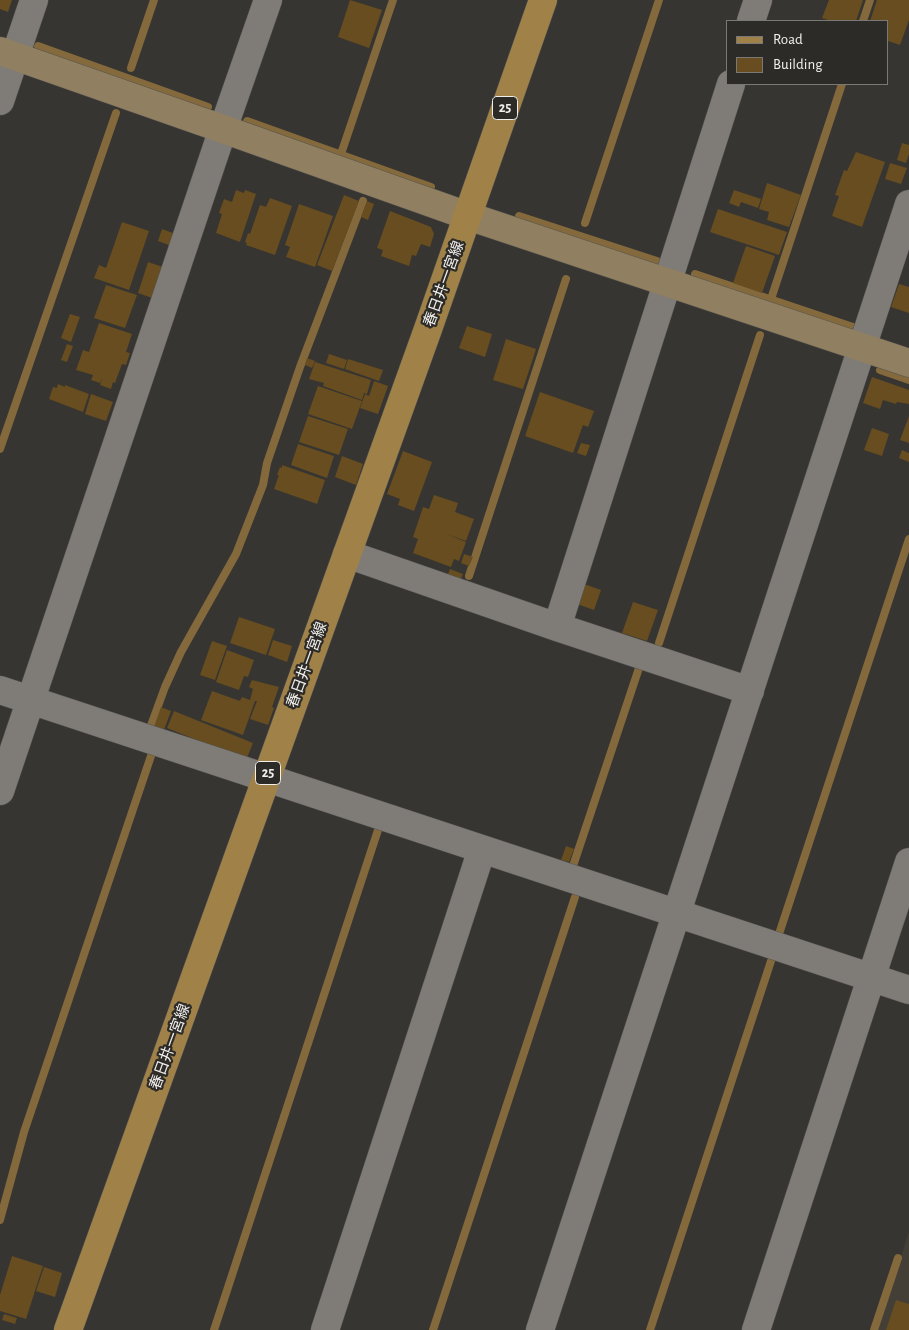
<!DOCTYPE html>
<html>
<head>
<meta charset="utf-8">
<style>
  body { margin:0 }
  #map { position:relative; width:909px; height:1330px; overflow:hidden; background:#373531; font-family:"Alegreya Sans",sans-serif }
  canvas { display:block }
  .legend { position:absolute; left:726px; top:20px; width:162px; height:65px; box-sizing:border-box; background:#2d2b27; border:1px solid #7b7976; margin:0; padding:6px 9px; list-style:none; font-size:15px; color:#f0efec }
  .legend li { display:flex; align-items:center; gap:10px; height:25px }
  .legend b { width:25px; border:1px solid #7b7976 }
</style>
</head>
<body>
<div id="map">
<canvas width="909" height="1330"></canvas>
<ul class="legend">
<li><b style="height:6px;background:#a08249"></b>Road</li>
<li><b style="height:14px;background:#674d1f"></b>Building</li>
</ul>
</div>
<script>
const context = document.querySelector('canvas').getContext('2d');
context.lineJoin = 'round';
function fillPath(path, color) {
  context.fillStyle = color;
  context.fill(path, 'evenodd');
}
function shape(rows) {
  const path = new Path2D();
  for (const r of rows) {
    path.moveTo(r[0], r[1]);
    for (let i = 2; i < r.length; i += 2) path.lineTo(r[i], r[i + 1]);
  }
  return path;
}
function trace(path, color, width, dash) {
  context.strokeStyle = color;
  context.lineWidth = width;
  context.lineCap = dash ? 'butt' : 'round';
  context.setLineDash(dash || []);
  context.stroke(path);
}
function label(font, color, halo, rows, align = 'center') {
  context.font = font + ' "Alegreya Sans","Noto Sans JP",sans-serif';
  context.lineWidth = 4.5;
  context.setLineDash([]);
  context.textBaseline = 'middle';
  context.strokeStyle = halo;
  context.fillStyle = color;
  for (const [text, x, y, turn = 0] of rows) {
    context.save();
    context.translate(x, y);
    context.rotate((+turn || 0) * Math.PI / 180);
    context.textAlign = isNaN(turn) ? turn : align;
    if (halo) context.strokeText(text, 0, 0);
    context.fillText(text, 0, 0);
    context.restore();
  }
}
const built = shape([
  [909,1232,909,1330,877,1330,888,1296]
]);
const stream = shape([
  [863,21,870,0],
  [38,46,208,107],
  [131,68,154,0],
  [247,121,431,187],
  [341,154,393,0],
  [519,216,657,261],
  [585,223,659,0],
  [695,274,853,327],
  [771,299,842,84],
  [880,370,909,380],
  [0,449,116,113],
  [469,576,566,279],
  [659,643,760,335],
  [150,728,165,687,181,652,236,554,263,485,267,463,300,367,363,201],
  [573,866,640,665],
  [779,934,909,539],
  [0,1220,24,1132,153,750],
  [214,1330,378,830],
  [433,1330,575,897],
  [650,1330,771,961],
  [874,1330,898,1258]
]);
const building = shape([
  [0,0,12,0,8,12,0,9],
  [350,0,382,10,369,48,338,37],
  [829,0,863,0,856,21,831,21,822,18],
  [877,0,909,0,909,20,900,45,888,41,888,21,870,21],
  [902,143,909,145,909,154,906,163,897,160],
  [856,152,885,162,862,227,832,216,839,196,835,195,844,170,847,171],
  [890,163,907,168,901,184,885,179],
  [767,183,801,195,789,227,767,220,769,212,759,209],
  [236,190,244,193,245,190,256,194,240,242,216,233,222,214,219,213,224,199,232,202],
  [734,190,761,199,758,208,741,202,739,207,729,203],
  [344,195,359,201,332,271,317,265],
  [270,198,292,206,275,255,246,245,247,243,245,242,248,233,250,234,260,205,266,207],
  [367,201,374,204,368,220,361,217],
  [299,204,333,216,315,267,286,257,290,247,285,245],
  [718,209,787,232,779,255,710,232],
  [390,211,431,227,434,234,430,247,421,244,416,256,412,255,409,266,381,256,383,250,377,248],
  [122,222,149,231,129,290,94,278,99,265,106,268],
  [162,229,178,235,174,247,158,241],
  [746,246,775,256,762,293,733,283],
  [148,262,166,268,155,299,138,293],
  [899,284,909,287,909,313,891,307],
  [106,285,137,295,125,328,94,318],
  [70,314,80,317,71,342,61,338],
  [99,323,132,334,126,352,130,353,126,365,122,364,115,383,113,382,111,389,100,385,102,378,100,383,91,380,93,375,76,370,83,350,89,352],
  [467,326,492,334,485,357,459,348],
  [506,339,536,349,523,389,493,380],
  [67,344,73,346,67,362,61,360],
  [329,354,347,360,344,369,326,363],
  [307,358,315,361,312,368,305,365],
  [348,359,383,370,379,381,345,369],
  [315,362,371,380,367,394,364,393,362,400,323,386,324,383,309,379],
  [872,377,909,390,909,404,897,402,896,404,883,400,880,409,863,403],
  [374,381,388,386,378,414,360,408,365,394,369,396],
  [58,384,65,387,65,385,89,394,83,412,49,399,53,387,57,388],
  [318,386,362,401,352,429,308,414],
  [540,392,594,411,588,427,583,425,573,453,525,436],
  [91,394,113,402,106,421,85,414],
  [308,416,348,429,339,455,299,442],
  [909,416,909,443,900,440],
  [872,428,889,434,882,456,864,450],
  [581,443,590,445,586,456,577,453],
  [298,444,334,456,327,478,291,465],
  [902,450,909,453,909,462,899,458],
  [403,451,432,462,414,511,398,505,400,499,387,494],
  [342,456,363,464,356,485,335,477],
  [282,465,325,480,317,504,274,489,279,475,277,475,280,467,282,468],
  [434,495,458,503,455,512,474,519,466,541,447,534,466,542,459,561,454,559,451,567,413,553,418,539,413,537,423,507,429,509],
  [464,554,473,557,469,566,461,563],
  [450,569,463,574,461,579,448,574],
  [584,584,601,590,594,610,577,604],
  [633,602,658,610,647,641,622,633],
  [239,617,275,629,266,655,230,643],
  [273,640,292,646,287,662,268,655],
  [212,641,227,646,215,680,200,675],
  [227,650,254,660,248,677,244,676,239,690,216,682],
  [252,680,279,687,272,707,274,708,268,725,250,719,257,701,255,701,243,735,201,720,212,691,240,701,242,697,250,700,253,689,249,687],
  [161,707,171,711,164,730,154,727],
  [174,711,253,743,246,760,167,728],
  [566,846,574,849,569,862,561,860],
  [12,1256,43,1266,26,1319,0,1311,0,1295],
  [44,1267,62,1273,55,1297,36,1291],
  [896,1300,909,1304,909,1330,886,1330],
  [4,1314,17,1318,15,1324,2,1320]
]);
const street = shape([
  [751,21,758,0],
  [0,101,34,0],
  [347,554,557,627,750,691],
  [557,627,731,84],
  [0,690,909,990],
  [0,791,223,129,268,0],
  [325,1330,482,849],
  [540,1330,909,204],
  [756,1330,909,862]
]);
const secondary = shape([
  [0,51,223,129,468,216,909,363]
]);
const primary = shape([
  [68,1330,428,329,543,0]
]);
const shields = [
  [505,108,25],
  [268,773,25]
];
const shieldNames = [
  ["25",505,108],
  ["25",268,773]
];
const streetNames = [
  ["春日井一宮線",444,284,-70],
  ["春日井一宮線",307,665,-70],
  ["春日井一宮線",170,1047,-70]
];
fillPath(built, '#443f36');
trace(stream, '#83693b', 8);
fillPath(building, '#674d1f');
trace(street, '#555350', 29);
trace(secondary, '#555350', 29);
trace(primary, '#555350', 29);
trace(street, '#7f7c78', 28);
trace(secondary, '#907f60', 28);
trace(primary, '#a08249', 28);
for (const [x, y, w] of shields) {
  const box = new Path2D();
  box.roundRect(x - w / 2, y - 11.5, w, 23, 4);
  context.fillStyle = '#2d2b27';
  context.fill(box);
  trace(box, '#f0efec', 1);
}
label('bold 14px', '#f0efec', null, shieldNames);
label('15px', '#f0efec', '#2d2b27', streetNames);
</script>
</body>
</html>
